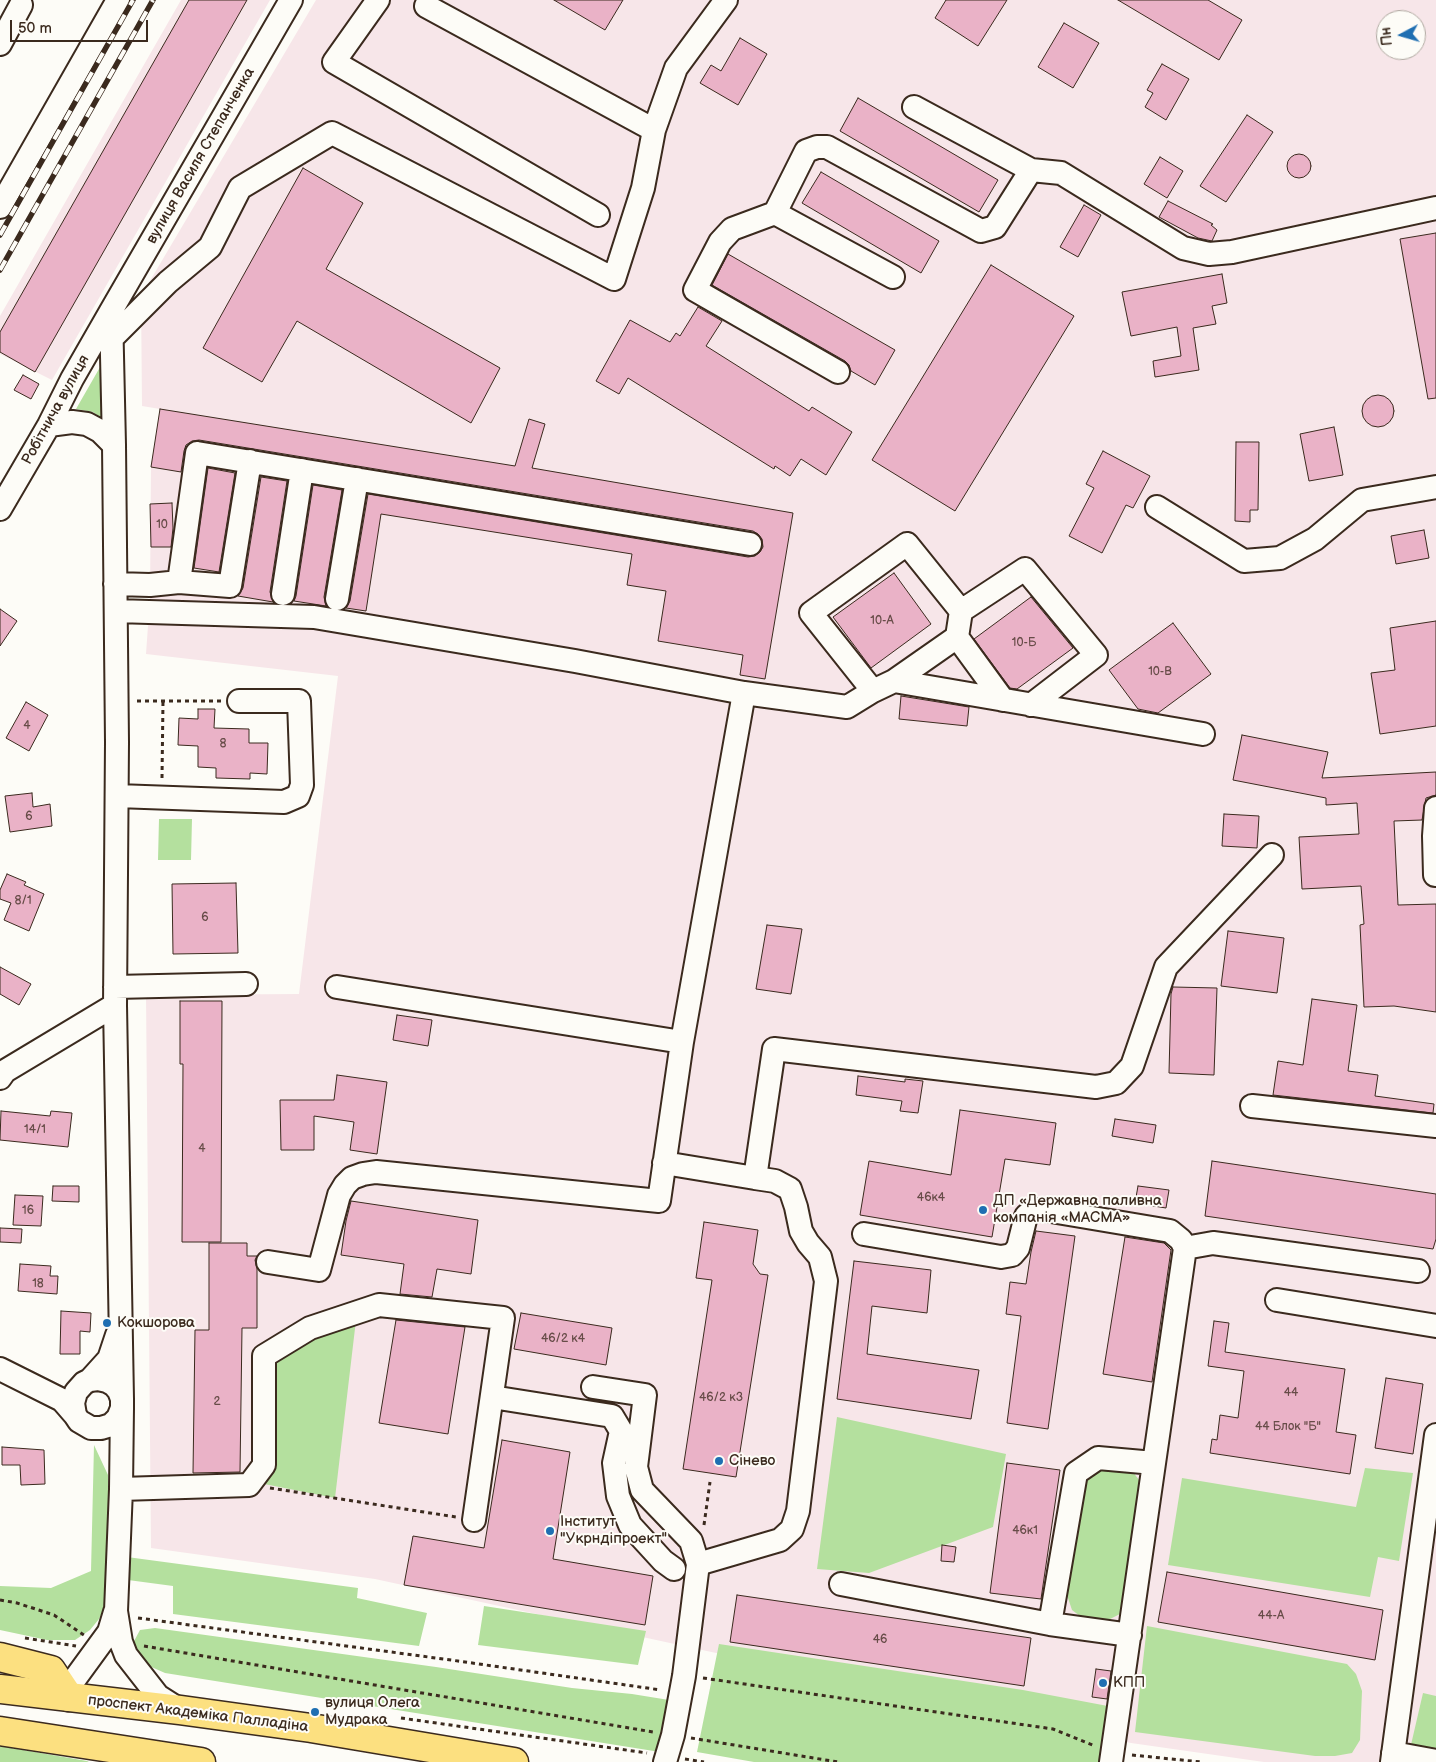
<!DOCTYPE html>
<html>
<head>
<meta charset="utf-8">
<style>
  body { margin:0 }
  #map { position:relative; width:1436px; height:1762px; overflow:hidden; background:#fdfcf7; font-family:"Balsamiq Sans",sans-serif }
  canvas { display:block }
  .north { position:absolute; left:1376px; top:10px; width:50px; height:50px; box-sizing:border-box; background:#fdfcf7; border:1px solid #afa8a0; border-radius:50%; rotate:264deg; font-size:14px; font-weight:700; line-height:20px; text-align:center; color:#3b2a1e }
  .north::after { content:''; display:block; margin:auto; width:18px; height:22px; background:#1f6fb2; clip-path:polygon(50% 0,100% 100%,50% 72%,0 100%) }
  .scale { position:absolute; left:10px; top:20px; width:138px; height:22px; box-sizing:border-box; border:2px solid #3b2a1e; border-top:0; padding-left:6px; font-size:15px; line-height:18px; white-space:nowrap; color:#3b2a1e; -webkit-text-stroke:4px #fdfcf7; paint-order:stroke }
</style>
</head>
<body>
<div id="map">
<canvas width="1436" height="1762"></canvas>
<div class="north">Пн</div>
<div class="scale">50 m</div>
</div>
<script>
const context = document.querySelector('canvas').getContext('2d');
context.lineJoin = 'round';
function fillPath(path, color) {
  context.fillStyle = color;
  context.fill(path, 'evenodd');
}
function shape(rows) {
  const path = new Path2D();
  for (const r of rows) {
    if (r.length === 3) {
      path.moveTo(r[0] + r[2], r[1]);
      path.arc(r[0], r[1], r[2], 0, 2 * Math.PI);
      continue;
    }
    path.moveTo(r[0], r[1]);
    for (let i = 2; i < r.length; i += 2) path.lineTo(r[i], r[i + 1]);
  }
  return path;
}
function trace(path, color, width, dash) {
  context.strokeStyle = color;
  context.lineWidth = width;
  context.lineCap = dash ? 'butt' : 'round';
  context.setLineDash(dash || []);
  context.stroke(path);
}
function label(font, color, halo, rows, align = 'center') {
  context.font = font + ' "Balsamiq Sans",sans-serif';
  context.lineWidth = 4;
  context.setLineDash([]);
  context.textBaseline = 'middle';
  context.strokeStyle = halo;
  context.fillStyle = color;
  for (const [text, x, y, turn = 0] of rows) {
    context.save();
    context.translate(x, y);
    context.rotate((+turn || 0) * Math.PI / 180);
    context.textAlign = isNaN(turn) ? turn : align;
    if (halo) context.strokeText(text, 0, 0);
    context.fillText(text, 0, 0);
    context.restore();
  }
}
const built = shape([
  [181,0,270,0,52,380,0,354,0,316],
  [316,0,1436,0,1436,1762,1264,1762,1131,1743,375,1579,151,1548,146,995,299,994,338,676,146,654,150,598,151,467,160,409,142,406,141,296],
  [1386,20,1416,20,1416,50,1386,50]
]);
const green = shape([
  [107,355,107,422,93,412,76,409],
  [159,819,192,819,191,860,158,860],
  [356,1320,335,1498,259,1483,272,1360,310,1336],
  [837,1417,1006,1454,993,1527,869,1573,817,1569],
  [94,1445,108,1475,109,1597,99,1619,90,1630,75,1640,47,1640,0,1630,0,1586,51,1588,91,1571],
  [1108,1462,1130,1468,1145,1488,1124,1612,1108,1620,1084,1619,1072,1610,1066,1592,1080,1488,1089,1471],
  [1365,1468,1413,1473,1399,1561,1378,1557,1370,1597,1168,1565,1182,1478,1356,1507],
  [127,1557,358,1588,357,1598,427,1613,419,1646,173,1614,173,1586,128,1580],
  [484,1606,646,1631,638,1665,478,1645],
  [1147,1626,1347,1664,1356,1674,1362,1691,1360,1740,1352,1753,1335,1756,1315,1756,1135,1732],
  [155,1628,436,1667,572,1688,632,1694,669,1700,660,1752,165,1673,147,1665,137,1654,133,1643,140,1630],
  [719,1644,1023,1690,1113,1707,1103,1762,754,1762,697,1752],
  [1423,1693,1436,1696,1436,1762,1407,1762],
  [0,1746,87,1761,89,1762,0,1762]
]);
const building = shape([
  [189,0,247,0,35,372,0,352,0,332,189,0],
  [554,0,623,0,605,30,554,0],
  [946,0,1007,0,978,46,935,18,946,0],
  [1118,0,1208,0,1242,20,1219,60,1118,0],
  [1064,23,1099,43,1073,88,1038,67,1064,23],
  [740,38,767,54,738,105,700,83,711,65,721,71,740,38],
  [1162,64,1189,79,1166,120,1145,107,1153,93,1147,90,1162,64],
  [858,98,998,180,979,212,840,131,858,98],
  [1247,115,1273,132,1226,202,1200,186,1247,115],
  [1299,166,12],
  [1160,157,1183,171,1167,198,1144,184,1160,157],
  [303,168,363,203,326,269,500,368,471,423,297,321,262,382,203,348,303,168],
  [821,172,939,241,921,273,802,203,821,172],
  [1168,201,1213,224,1211,225,1217,230,1212,241,1198,238,1159,217,1168,201],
  [1084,205,1101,215,1078,257,1060,247,1084,205],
  [1436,233,1436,398,1428,399,1400,239,1436,233],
  [728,254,895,350,875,385,851,371,849,365,845,361,712,285,728,254],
  [991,265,1074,316,955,511,872,460,991,265],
  [1222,274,1227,303,1212,306,1216,324,1193,328,1199,370,1155,377,1153,361,1181,356,1177,327,1131,336,1122,292,1222,274],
  [698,307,722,321,706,346,809,411,812,407,852,432,826,475,801,459,790,476,775,466,774,469,628,378,619,394,596,381,630,320,670,342,676,333,680,336,698,307],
  [23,375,39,384,31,399,14,390,23,375],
  [1378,411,16],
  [160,409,515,466,529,419,545,424,532,468,793,513,765,679,740,675,743,655,658,641,666,591,627,585,632,554,381,514,366,611,346,608,350,601,368,494,748,557,755,556,760,552,763,547,762,539,758,534,753,531,199,440,192,441,186,445,184,451,181,472,151,467,160,409],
  [1334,427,1343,475,1309,481,1300,434,1334,427],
  [1236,442,1259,442,1258,510,1250,510,1250,522,1235,521,1236,442],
  [1103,451,1150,476,1133,508,1126,505,1102,553,1069,536,1094,488,1086,484,1103,451],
  [208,468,235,473,219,572,194,568,208,468],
  [261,477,287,481,270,592,273,602,238,596,243,588,261,477],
  [313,485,342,490,324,597,326,606,294,601,296,596,313,485],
  [172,503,173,528,171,547,151,547,150,504,172,503],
  [1424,530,1429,558,1396,564,1391,536,1424,530],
  [894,573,931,624,871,668,833,617,894,573],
  [1031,597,1073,648,1017,689,1010,688,974,639,1031,597],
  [0,609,17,621,0,646,0,609],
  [1436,621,1436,726,1380,734,1371,673,1395,670,1390,628,1436,621],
  [1173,623,1211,674,1158,713,1138,709,1109,670,1173,623],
  [901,696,969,707,967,726,899,719,901,696],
  [26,702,48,715,29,751,6,738,26,702],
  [198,709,215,709,214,728,249,729,249,743,268,743,267,774,250,773,250,779,216,778,216,768,198,767,198,746,178,745,179,718,198,719,198,709],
  [1242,735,1328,752,1322,778,1436,772,1436,795,1426,798,1422,820,1394,821,1398,905,1436,904,1436,1012,1394,1006,1364,1007,1360,925,1364,924,1361,886,1302,889,1299,837,1359,834,1357,803,1326,805,1326,798,1233,780,1242,735],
  [32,793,33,807,50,804,52,826,10,832,5,796,32,793],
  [1224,814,1259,816,1257,848,1222,846,1224,814],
  [7,874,26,882,24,885,44,894,29,931,4,920,11,903,0,899,0,890,7,874],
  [236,883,238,953,173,954,172,884,236,883],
  [767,925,802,929,791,994,756,989,767,925],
  [1228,931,1284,938,1277,993,1221,986,1228,931],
  [0,967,31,984,19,1005,0,994,0,967],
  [1173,987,1217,988,1214,1075,1169,1073,1171,994,1173,987],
  [1312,999,1357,1005,1348,1071,1378,1075,1375,1096,1434,1104,1433,1113,1273,1095,1278,1061,1303,1065,1312,999],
  [180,1001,222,1001,221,1242,182,1242,183,1064,180,1064,180,1001],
  [397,1015,432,1020,428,1046,393,1040,397,1015],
  [337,1075,387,1082,377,1154,350,1150,354,1122,314,1116,314,1150,281,1150,280,1100,334,1100,337,1075],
  [858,1076,905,1082,905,1079,923,1081,918,1113,900,1111,902,1101,856,1095,858,1076],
  [960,1110,1056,1123,1050,1165,1005,1159,992,1237,860,1215,869,1161,951,1175,960,1110],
  [1,1111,50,1116,51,1111,72,1113,68,1147,0,1140,1,1111],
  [1115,1119,1156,1125,1153,1143,1112,1136,1115,1119],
  [1212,1161,1436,1194,1436,1239,1433,1249,1205,1216,1212,1161],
  [53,1186,79,1186,79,1202,52,1201,53,1186],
  [1138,1186,1169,1190,1166,1208,1135,1203,1138,1186],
  [15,1195,43,1196,41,1226,13,1225,15,1195],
  [351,1201,478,1220,471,1274,437,1269,432,1297,400,1294,404,1264,341,1255,346,1221,351,1201],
  [704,1222,758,1230,753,1264,760,1274,768,1275,736,1477,683,1469,712,1280,696,1278,704,1222],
  [0,1228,22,1229,21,1243,0,1242,0,1228],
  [1036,1231,1075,1236,1048,1429,1007,1423,1021,1316,1006,1314,1010,1282,1026,1284,1031,1252,1036,1231],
  [1125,1237,1164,1243,1171,1250,1152,1382,1103,1374,1125,1237],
  [209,1243,247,1243,247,1256,257,1256,255,1260,257,1269,257,1328,242,1328,240,1472,193,1473,195,1330,209,1330,209,1243],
  [854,1261,931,1270,927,1313,872,1306,867,1354,979,1370,971,1419,837,1399,854,1261],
  [20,1264,51,1266,50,1276,58,1276,57,1294,18,1291,20,1264],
  [61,1311,91,1313,90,1332,80,1331,80,1354,60,1354,61,1311],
  [521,1313,612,1328,606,1365,514,1349,521,1313],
  [396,1320,465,1327,448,1434,379,1423,396,1320],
  [1214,1321,1229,1323,1225,1352,1345,1369,1336,1432,1356,1435,1350,1474,1210,1453,1212,1439,1217,1440,1220,1415,1238,1418,1244,1371,1208,1366,1214,1321],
  [1386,1378,1423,1384,1413,1454,1375,1448,1386,1378],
  [502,1440,570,1452,553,1559,653,1576,645,1625,404,1585,413,1536,484,1548,502,1440],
  [2,1447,44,1450,45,1484,21,1485,20,1465,2,1465,2,1447],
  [1007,1463,1060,1470,1041,1599,990,1593,1007,1463],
  [942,1545,956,1547,954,1562,941,1561,942,1545],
  [1167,1572,1383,1610,1375,1660,1158,1622,1167,1572],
  [737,1595,1031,1638,1024,1686,730,1642,737,1595],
  [1096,1669,1111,1671,1107,1699,1092,1697,1096,1669]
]);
const path = shape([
  [137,701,221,701],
  [162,778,163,701],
  [270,1488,456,1517],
  [704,1525,710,1482],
  [0,1600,17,1603,54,1615,84,1635],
  [138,1618,458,1661,661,1690],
  [25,1638,76,1646],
  [144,1646,653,1732],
  [703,1678,1053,1729,1095,1746],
  [401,1718,647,1753],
  [691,1738,838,1762],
  [1132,1755,1201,1762],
  [685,1759,704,1762]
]);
const minor = shape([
  [378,0,334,62,598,215],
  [426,6,654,130],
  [0,44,21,5],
  [914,107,1031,170,1061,173,1183,248,1209,254,1232,252,1436,208],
  [0,207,118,0],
  [775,213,893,277],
  [111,311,114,445,117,742,115,1005,122,1399],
  [112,338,168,282,210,247,240,188,332,133,614,279,643,188,654,130,676,68,726,0],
  [838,372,695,290,720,242,732,229,775,213,806,151,817,147,827,147,981,231,995,227,1031,170],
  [49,425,72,422,87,424,100,431,114,445],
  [1157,507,1244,561,1280,558,1315,539,1362,500,1436,487],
  [0,509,49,425,72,379,111,311,291,0],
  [179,582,230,586,250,461],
  [115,584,150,585,179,582,197,453,750,544],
  [283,594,302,470],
  [337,599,357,479],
  [116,611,314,617,575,661,744,693,847,707,873,691,894,681,1203,734],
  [961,611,1025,569,1096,655,1031,705],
  [957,637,1003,700],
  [873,691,811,613,907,544,961,611,957,637,894,681],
  [117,796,284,802,298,796,302,785,299,701,239,701],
  [1435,875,1434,836,1436,808],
  [115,987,246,984],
  [337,987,682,1042],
  [0,1078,5,1071,115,1005],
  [1252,1106,1436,1126],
  [664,1163,755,1178],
  [864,1234,1001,1257,1012,1255,1018,1248,1026,1216,1033,1210,1045,1210,1170,1231,1181,1240,1185,1248,1111,1762],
  [1185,1248,1213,1243,1418,1271],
  [268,1262,319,1270,339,1195,345,1185,352,1178,363,1174,376,1172,659,1201,682,1042,744,693],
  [1277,1300,1436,1326],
  [0,1369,62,1400,75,1415],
  [90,1380,98,1379,107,1381,114,1385,119,1391,122,1399,122,1408,118,1418,111,1425,101,1428,91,1428,79,1421,75,1415,73,1403,76,1392,84,1383,90,1380,109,1359,117,1335],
  [593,1387,645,1395,636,1467,642,1490,691,1541,698,1564,684,1676,673,1735,665,1762],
  [492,1397,612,1416,621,1431,614,1463,618,1496,630,1525,663,1561,674,1569],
  [122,1408,121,1489,116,1611,121,1642,126,1655,158,1696,180,1710],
  [121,1489,249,1485,264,1465,264,1356,310,1328,379,1305,503,1318,474,1520],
  [698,1564,780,1540,792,1529,798,1511,826,1281,820,1257,808,1243,801,1231,796,1207,790,1189,775,1181,755,1178,774,1049,1096,1087,1116,1083,1132,1066,1166,967,1272,855],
  [841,1584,1050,1624,1130,1635],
  [1050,1624,1076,1473,1098,1458,1154,1463],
  [69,1697,74,1680,109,1632,115,1612],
  [1393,1753,1436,1761],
  [1392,1762,1436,1435]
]);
const major = shape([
  [0,1657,51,1670,69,1697]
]);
const highway = shape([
  [0,1689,180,1710,311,1728,514,1762],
  [0,1731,201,1762]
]);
const rail = shape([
  [0,235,133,0],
  [0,270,153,0]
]);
const markers = [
  [983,1210,5,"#1f6fb2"],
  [107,1323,5,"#1f6fb2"],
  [719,1461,5,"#1f6fb2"],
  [550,1531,5,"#1f6fb2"],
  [1103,1683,5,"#1f6fb2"],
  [315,1712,5,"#1f6fb2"]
];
const numberNames = [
  ["10",162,525],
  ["10-А",882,621],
  ["10-Б",1024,643],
  ["10-В",1160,672],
  ["4",27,726],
  ["8",223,744],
  ["6",29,817],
  ["8/1",23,901],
  ["6",205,918],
  ["14/1",35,1130],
  ["4",202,1149],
  ["46к4",931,1198],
  ["16",28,1211],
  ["18",38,1284],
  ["46/2 к4",563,1339],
  ["44",1291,1393],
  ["46/2 к3",721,1398],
  ["2",217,1402],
  ["44 Блок \"Б\"",1288,1427],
  ["46к1",1025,1531],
  ["44-А",1271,1616],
  ["46",880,1640]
];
const streetNames = [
  ["вулиця Василя Степанченка",201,156,-60],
  ["Робітнича вулиця",56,410,-61],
  ["проспект Академіка Палладіна",198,1714,7]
];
const poiNames = [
  ["ДП «Державна паливна",993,1201],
  ["компанія «МАСМА»",993,1218],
  ["Кокшорова",117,1323],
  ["Сінево",729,1461],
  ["Інститут",560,1522],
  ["\"Укрндіпроект\"",560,1539],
  ["КПП",1113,1683],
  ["вулиця Олега",325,1703],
  ["Мудрака",325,1720]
];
fillPath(built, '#f7e6e9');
fillPath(green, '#b4e09e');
fillPath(building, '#eab2c7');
trace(building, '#3b2a1e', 1);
trace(minor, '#3b2a1e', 26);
trace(major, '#3b2a1e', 31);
trace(highway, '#3b2a1e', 31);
trace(path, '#3b2a1e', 3, [4, 4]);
trace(minor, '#fdfcf7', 22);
trace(major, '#fce080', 28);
trace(highway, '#fce080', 28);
trace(rail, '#3b2a1e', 5.5);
trace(rail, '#fdfcf7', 4, [11]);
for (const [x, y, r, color] of markers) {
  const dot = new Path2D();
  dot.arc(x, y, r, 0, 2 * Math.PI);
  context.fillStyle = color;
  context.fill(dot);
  trace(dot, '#fdfcf7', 2);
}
label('12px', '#674c48', null, numberNames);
label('15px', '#3b2a1e', '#fdfcf7', streetNames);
label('15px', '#3b2a1e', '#fdfcf7', poiNames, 'left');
</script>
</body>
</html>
